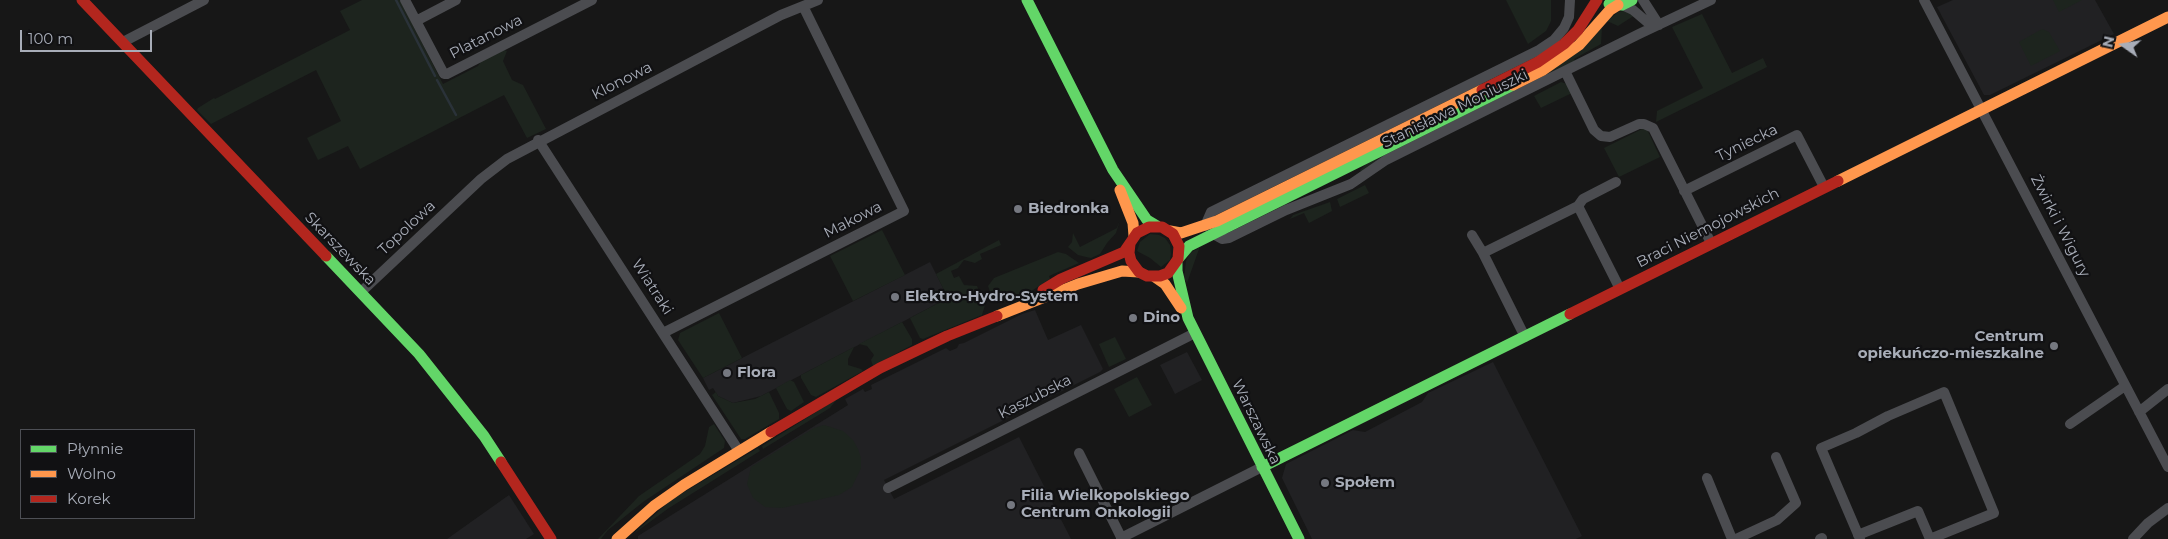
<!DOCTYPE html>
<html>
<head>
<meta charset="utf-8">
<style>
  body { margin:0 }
  #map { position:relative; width:2168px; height:539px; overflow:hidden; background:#171717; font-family:Montserrat,sans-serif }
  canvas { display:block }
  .legend { position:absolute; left:20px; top:429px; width:175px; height:90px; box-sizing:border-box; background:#111113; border:1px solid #4d4f55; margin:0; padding:6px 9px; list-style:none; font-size:15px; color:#a8adb8 }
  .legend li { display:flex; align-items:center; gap:10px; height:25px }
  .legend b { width:25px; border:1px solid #4d4f55 }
  .north { position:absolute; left:2098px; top:20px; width:50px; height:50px; -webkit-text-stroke:4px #111113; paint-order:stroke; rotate:283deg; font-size:14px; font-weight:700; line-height:20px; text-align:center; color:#a8adb8 }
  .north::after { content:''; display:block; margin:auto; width:18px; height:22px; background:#a8adb8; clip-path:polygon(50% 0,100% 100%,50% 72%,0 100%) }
  .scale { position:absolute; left:20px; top:30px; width:132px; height:22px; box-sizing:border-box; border:2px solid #a8adb8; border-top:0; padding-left:6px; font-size:15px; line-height:18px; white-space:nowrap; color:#a8adb8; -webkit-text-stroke:4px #111113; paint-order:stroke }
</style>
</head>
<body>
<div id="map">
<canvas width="2168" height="539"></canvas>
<ul class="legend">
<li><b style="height:6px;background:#63d668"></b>Płynnie</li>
<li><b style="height:6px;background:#ff974d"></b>Wolno</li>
<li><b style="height:6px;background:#b3261e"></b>Korek</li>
</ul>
<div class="north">N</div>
<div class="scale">100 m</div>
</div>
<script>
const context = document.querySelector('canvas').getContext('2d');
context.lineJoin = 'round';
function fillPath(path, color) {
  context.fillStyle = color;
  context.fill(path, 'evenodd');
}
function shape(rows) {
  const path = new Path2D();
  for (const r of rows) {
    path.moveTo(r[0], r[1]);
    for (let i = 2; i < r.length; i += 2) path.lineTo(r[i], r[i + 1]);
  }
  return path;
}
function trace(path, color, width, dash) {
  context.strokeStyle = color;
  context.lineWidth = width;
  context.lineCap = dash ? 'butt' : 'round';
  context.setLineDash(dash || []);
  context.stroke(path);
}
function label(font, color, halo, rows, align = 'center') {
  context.font = font + ' Montserrat,sans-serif';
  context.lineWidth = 4.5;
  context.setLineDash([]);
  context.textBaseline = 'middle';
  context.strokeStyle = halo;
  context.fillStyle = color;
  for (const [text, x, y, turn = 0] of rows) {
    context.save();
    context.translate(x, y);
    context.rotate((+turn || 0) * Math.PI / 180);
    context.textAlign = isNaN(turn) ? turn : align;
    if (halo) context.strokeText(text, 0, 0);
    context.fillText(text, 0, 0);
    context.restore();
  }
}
const built = shape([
  [1953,0,2095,0,2114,34,1990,95,1984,95,1937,7],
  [930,262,948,298,761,396,733,403,718,396,713,388,709,390,703,378],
  [1035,310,1048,340,1081,325,1103,369,1100,372,1042,401,1037,399,1029,403,1029,408,1026,409,884,480,894,499,1019,437,1071,539,638,539,638,536,848,405,845,399,863,389,865,392,872,389,871,385,946,348,950,351,957,348,959,344,964,343,1022,314],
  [1187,352,1202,380,1175,394,1160,365],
  [1493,362,1582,536,1576,539,1312,539,1282,478,1286,464,1353,430,1365,432,1422,402,1428,393],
  [509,495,534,534,526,539,447,539]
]);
const green = shape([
  [362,0,400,0,443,84,478,66,483,58,501,49,507,51,503,61,512,80,523,85,546,129,527,138,504,95,360,169,348,146,318,160,307,138,341,121,316,70,211,124,197,110,198,108,214,98,215,99,350,30,340,11],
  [1506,0,1551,0,1551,21,1546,31,1528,44],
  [2053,0,2082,0,2059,12],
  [1624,11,1635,15,1618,26,1607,21,1618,12],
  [1702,14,1732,73,1763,58,1767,67,1656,122,1657,111,1703,88,1672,27],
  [1602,28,1601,44,1574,59,1575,61,1362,173,1360,170,1365,165],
  [2042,29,2049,32,2060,51,2031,66,2019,42],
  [1561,82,1567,84,1572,93,1541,108,1534,96],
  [1646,127,1660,157,1619,177,1604,148],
  [1365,185,1369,193,1340,207,1337,199],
  [1330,202,1332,211,1309,223,1304,213,1290,219,1293,215],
  [1120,220,1116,233,1107,243,1100,254,1091,258,1086,257,1078,255,1068,247,1072,242,1073,233,1080,247,1117,228],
  [882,230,905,275,853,301,830,256],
  [1150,234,1159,235,1165,238,1170,245,1171,254,1170,260,1161,267,1150,258,1137,251,1140,242],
  [999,240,1001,245,980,254,982,259,975,263,964,260,958,268,951,271,954,278,959,276,964,285,977,286,985,305,982,315,923,339,920,338,910,318,948,298,936,274],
  [1199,248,1199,249,1187,283,1184,278,1186,261,1190,253],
  [1058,252,1066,254,1079,263,1049,276,1050,279,1022,297,1005,302,992,297,988,286,994,278],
  [719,313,742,358,703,378,678,340,680,333],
  [902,322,912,339,912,345,873,366,871,360,874,355,867,346,859,344],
  [1115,337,1126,359,1109,367,1099,344],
  [854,347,848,359,848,365,861,369,863,371,816,397,811,395,801,378,801,375],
  [1137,377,1152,405,1129,417,1114,389],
  [790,380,794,382,804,402,791,411,787,409,776,388],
  [716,392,718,396,733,403,755,399,769,392,779,413,779,419,745,439,741,439,712,395],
  [837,399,830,408,763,449,762,446],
  [714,424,725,441,724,448,643,502,608,530,601,539,598,539,639,496,700,454,705,446,709,427],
  [824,425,843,431,853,440,858,449,861,458,861,468,852,487,839,495,782,508,765,507,753,498,747,484,751,467,814,428],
  [758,448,760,451,669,508,632,535,671,500]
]);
const stream = shape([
  [396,0,435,76],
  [437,80,456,115]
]);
const street = shape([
  [405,0,444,74,447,74,592,0],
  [1643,0,1659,25],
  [1924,0,2168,467],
  [1622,5,1633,10,1653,27],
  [416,21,456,0],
  [123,42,204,0],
  [1565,71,1594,130,1601,136,1610,137,1639,124,1644,124,1653,128,1711,243],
  [538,140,739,451],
  [1684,191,1797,135,1824,187],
  [1578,206,1583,199,1616,182],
  [1205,226,1211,212,1539,50,1554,40,1564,28,1569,17,1570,0],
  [1213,234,1222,239,1229,238,1286,210,1351,184,1386,160,1639,34,1711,0],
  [1472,235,1483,253],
  [361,292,481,179,507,159,781,15,818,0],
  [663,333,904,211,803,6],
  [1525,337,1483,253,1578,206,1620,289],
  [2139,412,2168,389],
  [2070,424,2125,386],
  [1079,453,1122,539],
  [1707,478,1732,539],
  [888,488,1195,333],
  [1858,535,1918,511,1930,539,1994,513,1944,392,1888,416,1856,433,1821,448,1860,539],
  [1121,538,1262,467],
  [1736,539,1777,520,1796,503,1776,457],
  [1820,539,1822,538],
  [2133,539,2148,523,2168,508]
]);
const fast = shape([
  [1027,0,1113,170,1147,220,1157,226],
  [1609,4,1622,5,1632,0],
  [326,256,419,354,484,436,501,462],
  [1178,259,1189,246,1513,85],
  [1177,263,1177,271,1188,318,1299,539],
  [1262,467,1570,314]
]);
const slow = shape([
  [1513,85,1543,70,1579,45,1610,10,1618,5],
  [1838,181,2168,17],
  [1120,190,1133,223,1134,236],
  [1170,231,1181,233,1217,221,1482,90],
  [1155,277,1165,284,1181,308],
  [997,316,1078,284,1122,271,1139,272],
  [617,539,654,506,684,485,771,432]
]);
const jam = shape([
  [82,0,326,256],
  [1482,90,1538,62,1564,44,1578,30,1597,0],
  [1043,290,1061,279,1124,252,1137,233,1149,227,1162,227,1173,234,1179,246,1178,259,1168,273,1160,276,1147,276,1139,272,1131,261,1129,253,1130,244],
  [1570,314,1838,181],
  [771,432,880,368,947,336,997,316],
  [501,462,551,539]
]);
const markers = [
  [1018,209,5,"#757880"],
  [895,297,5,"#757880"],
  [1133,318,5,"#757880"],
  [2054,346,5,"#757880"],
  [727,373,5,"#757880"],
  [1325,483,5,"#757880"],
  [1011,505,5,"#757880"]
];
const streetNames = [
  ["Platanowa",486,37,-27],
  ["Klonowa",622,81,-27],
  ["Stanisława Moniuszki",1455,109,-26],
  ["Tyniecka",1747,143,-26],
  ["Makowa",853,220,-27],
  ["Żwirki i Wigury",2060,226,63],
  ["Topolowa",407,228,-43],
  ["Braci Niemojowskich",1708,228,-27],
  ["Skarszewska",340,249,46],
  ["Wiatraki",652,287,57],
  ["Kaszubska",1035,397,-27],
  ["Warszawska",1256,422,64]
];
const poiNames = [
  ["Biedronka",1028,209],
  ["Elektro-Hydro-System",905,297],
  ["Dino",1143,318],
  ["Centrum",2044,337,"right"],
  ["opiekuńczo-mieszkalne",2044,354,"right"],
  ["Flora",737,373],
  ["Społem",1335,483],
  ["Filia Wielkopolskiego",1021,496],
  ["Centrum Onkologii",1021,513]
];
fillPath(built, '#212123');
fillPath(green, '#1d241e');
trace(stream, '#2a3239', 2.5);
trace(street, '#4b4c50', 10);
trace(fast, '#63d668', 11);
trace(slow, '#ff974d', 11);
trace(jam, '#b3261e', 11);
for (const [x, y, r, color] of markers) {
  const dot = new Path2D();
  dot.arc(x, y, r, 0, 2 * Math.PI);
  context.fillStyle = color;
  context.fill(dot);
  trace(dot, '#111113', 2);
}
label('15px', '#a8adb8', '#111113', streetNames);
label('bold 15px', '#a8adb8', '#111113', poiNames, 'left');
</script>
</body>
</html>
